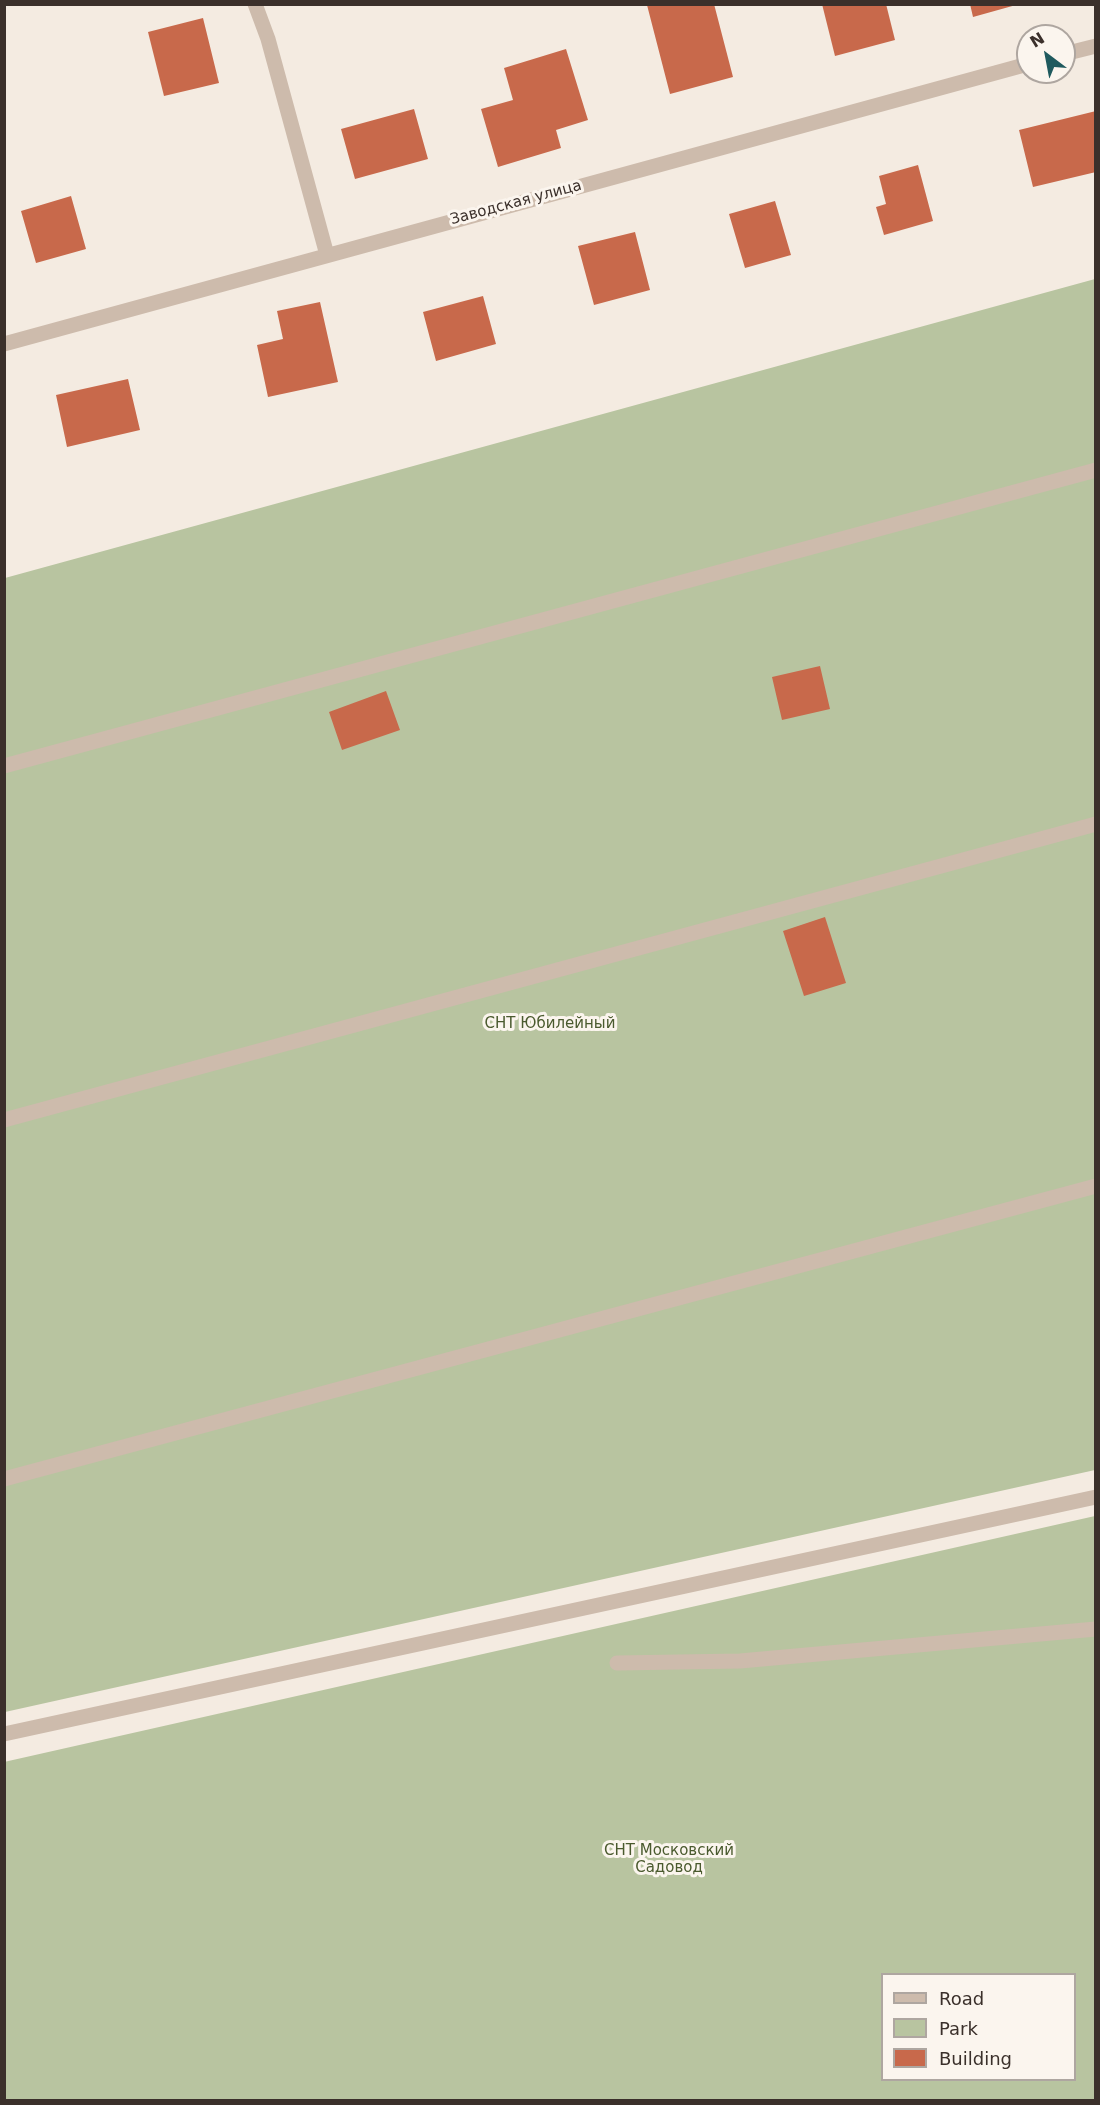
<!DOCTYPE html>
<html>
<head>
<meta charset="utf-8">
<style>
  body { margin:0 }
  #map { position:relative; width:1100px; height:2105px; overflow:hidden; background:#f4ebe1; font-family:"DejaVu Sans",sans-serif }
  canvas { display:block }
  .frame { position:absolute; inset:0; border:6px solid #3b302b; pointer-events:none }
  .legend { position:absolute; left:881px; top:1973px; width:195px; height:108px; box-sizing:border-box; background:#fbf5ee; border:2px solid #aea6a0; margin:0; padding:8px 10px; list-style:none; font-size:18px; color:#3b302b }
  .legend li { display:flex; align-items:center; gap:12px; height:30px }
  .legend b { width:30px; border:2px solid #aea6a0 }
  .north { position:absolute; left:1016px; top:24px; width:60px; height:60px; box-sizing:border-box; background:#fbf5ee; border:2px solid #aea6a0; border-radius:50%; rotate:328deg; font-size:16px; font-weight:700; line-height:24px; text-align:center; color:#3b302b }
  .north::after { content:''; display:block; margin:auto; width:21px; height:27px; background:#1f5a5e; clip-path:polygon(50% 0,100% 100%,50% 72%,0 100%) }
</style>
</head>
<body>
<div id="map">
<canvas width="1100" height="2105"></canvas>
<div class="frame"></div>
<ul class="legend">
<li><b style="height:8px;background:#cdbbac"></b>Road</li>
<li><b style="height:16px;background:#b8c4a0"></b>Park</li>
<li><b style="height:16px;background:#c8694b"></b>Building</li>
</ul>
<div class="north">N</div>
</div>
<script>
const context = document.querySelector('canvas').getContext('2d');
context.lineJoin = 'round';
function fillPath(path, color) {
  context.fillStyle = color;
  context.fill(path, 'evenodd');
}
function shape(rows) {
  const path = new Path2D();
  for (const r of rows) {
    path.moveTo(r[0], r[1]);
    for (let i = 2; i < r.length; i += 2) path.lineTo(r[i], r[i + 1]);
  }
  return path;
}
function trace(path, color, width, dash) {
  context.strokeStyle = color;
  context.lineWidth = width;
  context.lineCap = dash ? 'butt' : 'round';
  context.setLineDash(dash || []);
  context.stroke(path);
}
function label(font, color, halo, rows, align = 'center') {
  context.font = font + ' "DejaVu Sans",sans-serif';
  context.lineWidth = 6;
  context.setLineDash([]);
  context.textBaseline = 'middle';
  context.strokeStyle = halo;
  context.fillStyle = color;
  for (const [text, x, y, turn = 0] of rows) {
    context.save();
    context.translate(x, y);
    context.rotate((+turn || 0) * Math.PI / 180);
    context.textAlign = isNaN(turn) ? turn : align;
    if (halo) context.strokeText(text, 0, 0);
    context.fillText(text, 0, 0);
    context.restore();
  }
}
const green = shape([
  [1095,279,1095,1470,5,1712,5,578],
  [1095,1516,1095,2100,5,2100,4,1762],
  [882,1974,1074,1974,1074,2080,882,2080]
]);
const building = shape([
  [649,4,714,4,733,77,670,94,647,5],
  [822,4,886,4,895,40,835,56],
  [970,4,1016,4,1016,5,973,17],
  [203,18,219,83,164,96,148,32],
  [566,49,588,120,556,130,561,148,498,167,481,109,513,100,504,68],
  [414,109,428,159,355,179,341,129],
  [1096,111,1096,172,1033,187,1019,130],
  [918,165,933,221,884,235,876,207,886,204,879,176],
  [71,196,86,249,36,263,21,211],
  [775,201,791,255,745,268,729,214],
  [635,232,650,290,594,305,578,246],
  [483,296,496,344,436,361,423,312],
  [320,302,338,382,268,397,257,345,283,339,277,311],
  [128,379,140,430,67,447,56,395],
  [820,666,830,709,782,720,772,677],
  [386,691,400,730,342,750,329,712],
  [825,917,846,983,804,996,783,931]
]);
const lane = shape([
  [617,1663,740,1661,1096,1629]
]);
const street = shape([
  [255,4,268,39,327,255],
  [1064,54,1096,46],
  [4,344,1028,64],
  [4,766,1096,470],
  [4,1120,1096,824],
  [4,1479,1096,1186],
  [4,1734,1096,1497]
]);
const streetNames = [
  ["Заводская улица",516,203,-15]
];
const parkNames = [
  ["СНТ Юбилейный",550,1024],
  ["СНТ Московский",669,1851],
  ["Садовод",669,1868]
];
fillPath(green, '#b8c4a0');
fillPath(building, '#c8694b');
trace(lane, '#cdbbac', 15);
trace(street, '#cdbbac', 15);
label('15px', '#3b302b', '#fbf5ee', streetNames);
label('15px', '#4a5a2e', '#fbf5ee', parkNames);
</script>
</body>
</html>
